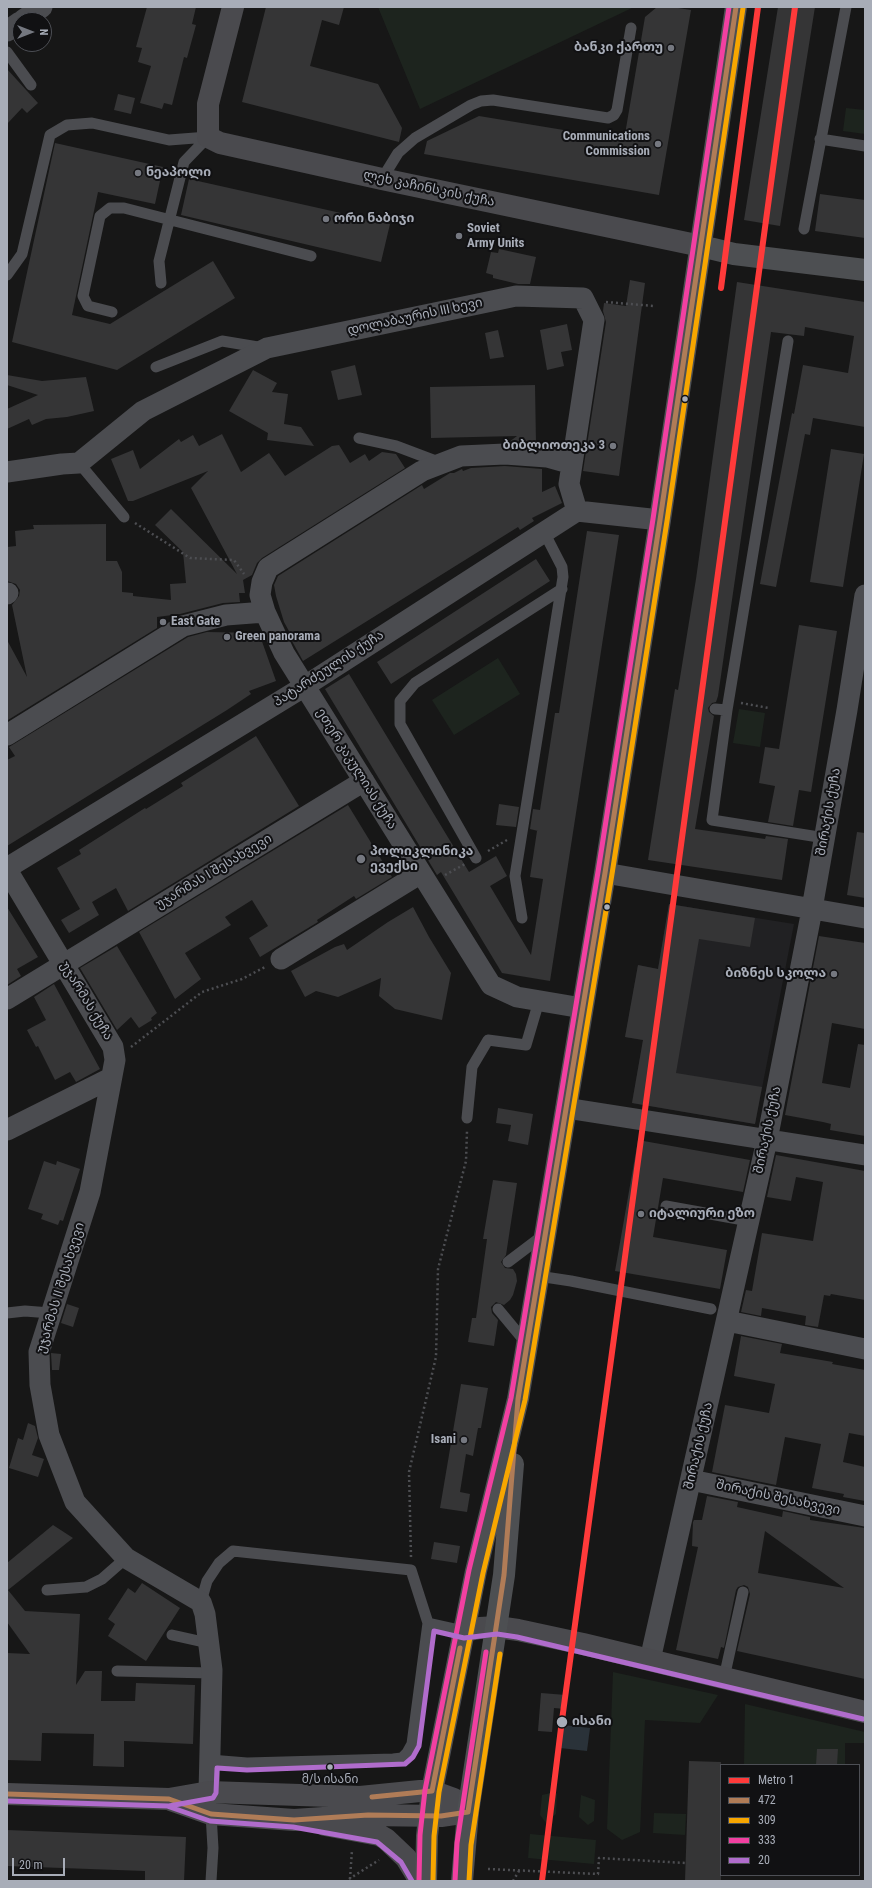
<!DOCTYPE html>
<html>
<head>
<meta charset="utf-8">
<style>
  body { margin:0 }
  #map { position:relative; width:872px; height:1888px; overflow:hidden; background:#171717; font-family:"Roboto Condensed",sans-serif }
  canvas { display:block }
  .frame { position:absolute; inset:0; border:8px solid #a8adb8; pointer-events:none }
  .legend { position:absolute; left:720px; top:1764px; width:140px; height:112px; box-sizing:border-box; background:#111113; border:1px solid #4d4f55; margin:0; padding:5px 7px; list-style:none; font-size:12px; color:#a8adb8 }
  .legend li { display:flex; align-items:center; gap:8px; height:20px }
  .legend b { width:20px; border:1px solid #4d4f55 }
  .north { position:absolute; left:12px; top:12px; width:40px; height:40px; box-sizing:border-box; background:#111113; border:1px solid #4d4f55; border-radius:50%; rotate:90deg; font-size:11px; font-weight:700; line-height:16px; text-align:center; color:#a8adb8 }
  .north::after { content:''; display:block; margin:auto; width:14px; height:18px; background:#757880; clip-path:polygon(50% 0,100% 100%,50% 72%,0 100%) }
  .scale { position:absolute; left:12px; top:1858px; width:53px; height:18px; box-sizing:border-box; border:2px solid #a8adb8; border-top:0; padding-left:5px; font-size:12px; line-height:14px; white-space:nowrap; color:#a8adb8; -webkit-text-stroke:3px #111113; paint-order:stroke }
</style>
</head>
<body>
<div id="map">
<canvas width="872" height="1888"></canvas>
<div class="frame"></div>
<ul class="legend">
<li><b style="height:5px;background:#ff3a3a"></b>Metro 1</li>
<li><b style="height:5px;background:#b07c57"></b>472</li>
<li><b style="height:5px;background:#f7a600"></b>309</li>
<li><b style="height:5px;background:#f240a1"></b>333</li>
<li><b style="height:5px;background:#b06ccc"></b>20</li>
</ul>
<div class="north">N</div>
<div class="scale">20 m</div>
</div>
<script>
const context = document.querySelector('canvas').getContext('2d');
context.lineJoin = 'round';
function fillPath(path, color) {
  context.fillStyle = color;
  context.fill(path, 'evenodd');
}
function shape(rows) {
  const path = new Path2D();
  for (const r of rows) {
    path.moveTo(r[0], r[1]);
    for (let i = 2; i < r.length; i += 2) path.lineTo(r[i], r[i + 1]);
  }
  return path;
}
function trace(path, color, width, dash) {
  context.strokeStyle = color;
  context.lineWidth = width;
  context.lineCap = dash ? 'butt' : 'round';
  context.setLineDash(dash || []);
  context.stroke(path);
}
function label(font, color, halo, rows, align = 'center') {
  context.font = font + ' "Roboto Condensed","Noto Sans Georgian",sans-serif';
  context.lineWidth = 4;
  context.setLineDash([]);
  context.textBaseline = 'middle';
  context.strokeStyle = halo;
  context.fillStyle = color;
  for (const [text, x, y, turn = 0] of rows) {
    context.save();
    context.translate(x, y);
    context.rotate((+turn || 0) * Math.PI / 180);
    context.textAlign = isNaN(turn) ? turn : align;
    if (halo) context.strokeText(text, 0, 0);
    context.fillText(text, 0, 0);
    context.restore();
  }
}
const built = shape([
  [669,904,794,924,755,1124,632,1103,643,1040,625,1037,638,965,658,969]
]);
const green = shape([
  [378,7,634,7,420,109],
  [846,108,865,110,865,134,843,131],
  [498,658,520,694,454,735,432,700],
  [739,709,765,713,760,747,733,743],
  [613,1672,718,1695,700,1723,645,1720,640,1832,622,1840,607,1829],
  [745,1704,865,1732,865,1743,845,1743,845,1765,744,1765],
  [555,1792,557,1794,556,1814,546,1823,540,1815,542,1795],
  [581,1795,595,1800,594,1821,588,1825,579,1817],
  [654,1813,686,1814,685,1835,653,1833],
  [530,1834,596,1840,594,1864,528,1858]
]);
const water = shape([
  [563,1725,590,1728,587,1751,560,1748]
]);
const building = shape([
  [147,7,196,7,192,24,196,25,187,58,184,57,172,105,164,103,162,109,140,103,151,66,138,62,142,48,136,47],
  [266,7,344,7,339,25,322,20,310,66,378,84,402,128,399,142,242,102],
  [657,7,672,7,691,10,659,195,424,154,427,141,479,116,624,140,645,17],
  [778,7,815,7,780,226,744,220],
  [7,69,38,103,27,113,22,108,7,124],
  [118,94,135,98,131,114,114,110],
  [55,143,163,167,155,204,98,192,72,315,110,324,213,261,235,298,117,370,12,342],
  [189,179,390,224,381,262,181,215],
  [820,194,865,200,865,238,815,231],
  [499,249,536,257,530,284,518,284,493,278,493,275,486,273,491,252,498,253],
  [630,280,645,283,619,476,583,471,606,322,603,311,604,303,626,306],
  [737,282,865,302,865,427,813,418,810,435,805,434,776,587,760,584,792,413,794,414,803,365,848,373,854,336,805,327,804,336,771,332,718,696,716,702,712,703,708,708,709,712,714,716,695,829,765,839,766,836,788,839,782,880,648,860,675,689,678,690,696,579],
  [567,324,572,350,561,352,564,366,547,370,540,330],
  [498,330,504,357,490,359,485,333],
  [355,365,362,395,338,400,331,371],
  [253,370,277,383,272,392,288,394,284,424,301,427,314,446,267,440,268,433,229,411],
  [7,375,42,381,86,377,94,411,67,417,46,419,32,425,29,419,7,429,7,409,38,395,7,385],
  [535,385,536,444,509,442,517,436,431,438,430,387],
  [222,434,241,472,269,453,285,476,332,446,339,445,350,463,365,454,369,461,382,452,396,454,405,468,262,558,257,563,252,575,243,580,245,593,239,593,240,602,223,603,180,614,157,617,157,628,8,720,7,640,27,677,12,605,19,596,20,590,16,584,7,581,7,547,16,546,15,531,34,529,33,525,106,524,106,561,117,561,122,572,122,592,133,593,133,596,171,600,170,584,186,583,183,552,155,525,171,509,237,574,191,488,208,471,133,501,128,501,111,459,133,450,140,469,179,439,181,442,193,435,199,446],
  [831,449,864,454,843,587,810,582],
  [505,466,542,469,542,492,555,486,562,503,532,518,534,521,520,530,518,527,303,661,288,634,290,633,284,622,276,596,274,585,278,576,422,485,424,489,450,473,454,473,462,469,463,471,471,468],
  [587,531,619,535,550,981,502,973,441,872,437,875,325,689,349,674,469,872,496,856,507,876,490,886,531,955,543,879,530,877,537,831,538,831,530,829,533,809,540,810,555,713,559,713],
  [536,559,550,581,391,684,377,662],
  [799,625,837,631,811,792,799,790,793,826,768,822,775,786,759,783,765,747,779,749],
  [207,632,259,633,276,681,249,691,251,694,227,710,7,846,7,760,15,756,9,747,188,637],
  [256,736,299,806,128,911,116,888,92,902,99,915,69,933,61,920,80,909,57,868,81,854,79,850,145,808,146,809,183,786,181,783],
  [499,804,519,807,516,827,496,825],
  [348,805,392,877,356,899,354,896,317,920,318,922,260,957,249,938,268,926,252,900,225,917,231,925,185,953,201,979,175,999,139,932],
  [857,832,865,833,865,898,847,895],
  [669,904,755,918,750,947,699,939,676,1073,762,1087,755,1124,632,1103,643,1040,625,1037,638,965,658,969],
  [7,907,38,957,17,969,21,976,7,985],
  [413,907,429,937,451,973,442,1020,395,1009,379,996,381,978,338,997,316,991,305,997,291,971,335,947,344,944,347,950,388,922],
  [819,936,865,943,865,1029,832,1023,822,1083,850,1088,858,1044,865,1045,865,1136,830,1130,831,1124,823,1122,785,1115],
  [117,946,157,1013,151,1018,152,1020,139,1028,131,1017,117,1030,80,968],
  [54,984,100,1069,76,1082,70,1072,55,1080,38,1046,36,1047,27,1030,46,1020,34,997],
  [498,1108,533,1114,528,1145,508,1141,511,1125,496,1123],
  [638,1140,750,1160,743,1192,663,1178,653,1237,727,1250,720,1289,615,1271],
  [776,1155,865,1171,865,1300,831,1294,830,1296,824,1295,818,1327,805,1325,806,1316,762,1308,761,1316,741,1312,746,1290,752,1291,762,1233,813,1241,823,1182,796,1177,791,1201,767,1197],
  [44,1161,56,1165,57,1161,80,1169,63,1221,60,1220,58,1225,41,1219,43,1214,28,1209],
  [493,1180,517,1183,506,1255,501,1262,505,1268,513,1269,516,1274,517,1281,513,1295,510,1300,504,1305,496,1302,491,1307,492,1313,498,1320,494,1346,468,1342,472,1318,476,1318,487,1239,483,1239],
  [67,1304,79,1308,73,1327,61,1323],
  [741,1336,782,1344,780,1353,833,1362,832,1364,865,1370,865,1436,849,1433,843,1462,865,1467,865,1501,843,1497,844,1494,812,1488,821,1444,785,1437,776,1485,712,1472,725,1405,769,1413,775,1384,734,1376],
  [51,1353,61,1354,59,1370,52,1370],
  [461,1384,488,1388,481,1428,478,1428,473,1456,466,1454,460,1492,470,1494,467,1512,440,1508],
  [28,1423,35,1426,38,1438,32,1455,44,1459,38,1477,9,1468,18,1438,23,1440],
  [707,1496,738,1502,737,1507,782,1517,783,1511,810,1517,810,1520,865,1528,865,1679,737,1651,750,1594,748,1587,744,1585,738,1587,736,1590,724,1648,721,1647,718,1659,676,1650,698,1547,692,1546,693,1522,694,1520,702,1520],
  [765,1531,844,1588,758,1573],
  [53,1525,73,1538,8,1590,25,1611,80,1614,76,1685,85,1671,102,1671,101,1701,135,1701,136,1683,195,1685,193,1744,124,1741,124,1767,93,1766,94,1734,42,1733,41,1761,7,1760,7,1653,30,1654,7,1622,7,1563],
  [434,1542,460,1546,457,1563,431,1559],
  [142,1583,180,1608,146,1661,108,1636,115,1624,108,1619,128,1588,135,1593],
  [541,1693,566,1695,565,1709,554,1708,552,1732,538,1731],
  [817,1749,838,1749,837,1765,816,1765],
  [689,1761,721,1762,721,1881,685,1881],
  [7,1830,186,1837,184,1881,145,1881,145,1871,7,1866]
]);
const path = shape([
  [606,302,654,306],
  [135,523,190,558,234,560,244,574],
  [741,703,769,708],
  [488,851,507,840],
  [445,875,465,864],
  [131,1047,202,992,242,979,265,967],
  [411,1557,409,1472,436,1357,438,1269,466,1161,467,1131],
  [488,1869,598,1874,599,1858,685,1863],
  [349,1879,379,1860],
  [350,1879,352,1850],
  [513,1881,519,1871]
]);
const lane = shape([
  [7,52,31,85],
  [820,139,865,146],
  [382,179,398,153,415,138,471,105,481,101,493,100,608,118,614,115,617,110,631,28],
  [804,229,846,7],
  [7,275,22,254,50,135,67,125,92,123,169,140,208,137],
  [161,283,159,261,184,162,208,137],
  [112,312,88,306,83,296,100,216,110,208,124,208,311,256],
  [156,367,222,341,264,348],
  [359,438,396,446,441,463],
  [79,463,124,517],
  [715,709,727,710,712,820,825,838],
  [727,710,788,341],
  [476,858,400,724,400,701,415,683,562,589],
  [522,918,515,876,563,577,562,567,544,532],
  [467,1118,472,1067,488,1040,526,1045,539,1001],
  [666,1206,749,1221],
  [508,1262,545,1234],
  [538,1276,571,1281,711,1309],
  [498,1309,527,1344],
  [7,1313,25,1311,50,1313],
  [47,1590,86,1587,102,1579,126,1558],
  [201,1602,207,1581,219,1563,233,1551,411,1570,428,1623,412,1744,407,1753,402,1758,393,1759,247,1763,210,1760],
  [428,1623,464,1631],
  [172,1635,208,1643],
  [117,1671,212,1673],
  [724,1678,743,1592],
  [211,1814,213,1848,211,1881]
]);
const street = shape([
  [23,20,42,7],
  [7,31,20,22],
  [572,464,547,457,505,454,461,456,422,471,268,568,262,582,260,595,265,612,284,653,491,985,517,997,582,1008],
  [7,472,62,464,79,463,143,411,267,348,516,296,583,298,594,320,569,484,577,511],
  [7,594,8,593],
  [7,735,183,626,226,615,265,612],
  [7,868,305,686,577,511,660,520],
  [7,870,113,1047,115,1060,90,1192,39,1352,40,1385,49,1435,75,1502,126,1558,201,1602,205,1614,212,1670,209,1792],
  [605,873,865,918],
  [281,959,421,873],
  [7,999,364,781],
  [566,1108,865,1155],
  [7,1130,111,1078],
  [727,1321,865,1349],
  [691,1480,865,1516],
  [650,1660,767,1140,810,920,847,710,865,595]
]);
const secondary = shape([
  [233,7,208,104,208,137,220,143,382,179,701,246],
  [464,1631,480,1628,497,1627,518,1630,583,1644,865,1712],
  [7,1794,169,1799,209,1792,360,1797,420,1791,432,1791,454,1799,468,1812],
  [171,1800,211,1814,294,1820,368,1815,441,1816,468,1812],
  [325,1825,379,1835,386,1839,406,1858,420,1881]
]);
const primary = shape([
  [701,246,734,254,865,270],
  [426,1881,427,1836,432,1791,476,1571,518,1399,605,873,660,520,736,7],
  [462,1881,468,1812,504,1575,513,1464]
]);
const bus1 = shape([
  [7,1794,169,1799,211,1814,294,1820,368,1815,441,1816,468,1812,504,1575,518,1399,605,873,660,520,736,7],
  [372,1797,432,1791,460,1648]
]);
const bus2 = shape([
  [433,1881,434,1836,439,1792,483,1573,525,1400,612,874,667,521,743,8],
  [469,1881,471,1845,500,1654]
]);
const bus3 = shape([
  [419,1881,420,1835,425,1790,469,1570,511,1398,598,872,653,519,729,7],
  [455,1881,457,1843,486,1652]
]);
const bus4 = shape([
  [7,1801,169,1806,213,1798,216,1793,217,1768,247,1770,405,1764,413,1757,419,1746,434,1631,464,1638,497,1634,517,1637,863,1719],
  [167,1806,210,1821,293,1827,377,1842,401,1862,412,1881]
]);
const metro1 = shape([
  [721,288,758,7],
  [542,1881,562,1720,795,7]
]);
const markers = [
  [671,48,4,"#757880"],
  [658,144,4,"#757880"],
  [138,173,4,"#757880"],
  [326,219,4,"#757880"],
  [459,236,4,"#757880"],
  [685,399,3.5,"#a8adb8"],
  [613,446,4,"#757880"],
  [163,622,4,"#757880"],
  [227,637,4,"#757880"],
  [361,859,5,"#757880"],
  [607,907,3.5,"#a8adb8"],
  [834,974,4,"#757880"],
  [641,1214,4,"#757880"],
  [464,1440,4,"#757880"],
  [562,1722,6,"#a8adb8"],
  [330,1767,3.5,"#a8adb8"]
];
const busNames = [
  ["მ/ს ისანი",330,1780]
];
const poiNames = [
  ["ბანკი ქართუ",663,48,"right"],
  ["Communications",650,137,"right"],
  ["Commission",650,152,"right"],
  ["ნეაპოლი",146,173],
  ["ორი ნაბიჯი",334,219],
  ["Soviet",467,229],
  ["Army Units",467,244],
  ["ბიბლიოთეკა 3",605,446,"right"],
  ["East Gate",171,622],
  ["Green panorama",235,637],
  ["პოლიკლინიკა",370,852],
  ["ევექსი",370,867],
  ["ბიზნეს სკოლა",826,974,"right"],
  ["იტალიური ეზო",649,1214],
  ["Isani",456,1440,"right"]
];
const streetNames = [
  ["ლეხ კაჩინსკის ქუჩა",429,189,12],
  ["დოლაბაურის III ხევი",415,317,-12],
  ["პატარძეულის ქუჩა",329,669,-33],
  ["ეთერ კაკულიას ქუჩა",356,769,58],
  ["შირაქის ქუჩა",829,812,-80],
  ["უჯარმას I შესახვევი",214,872,-31],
  ["უჯარმას ქუჩა",86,1001,59],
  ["შირაქის ქუჩა",768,1130,-78],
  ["უჯარმას II შესახვევი",61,1288,-73],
  ["შირაქის ქუჩა",699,1446,-77],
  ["შირაქის შესახვევი",778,1498,12]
];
const stopNames = [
  ["ისანი",572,1722]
];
fillPath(built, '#212123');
fillPath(green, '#1d241e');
fillPath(water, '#2a3239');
fillPath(building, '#353536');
trace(path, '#4d4e52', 2.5, [2, 3]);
trace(lane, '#4b4c50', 11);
trace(street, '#4b4c50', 21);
trace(secondary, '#4a4a4e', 22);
trace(primary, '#4d4f52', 22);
trace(bus1, '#b07c57', 5);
trace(bus2, '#f7a600', 5);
trace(bus3, '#f240a1', 5);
trace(bus4, '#b06ccc', 5);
trace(metro1, '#ff3a3a', 6);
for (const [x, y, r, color] of markers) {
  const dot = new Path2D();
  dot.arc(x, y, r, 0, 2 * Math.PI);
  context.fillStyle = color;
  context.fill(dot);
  trace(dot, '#111113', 1.5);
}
label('12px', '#a8adb8', '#111113', busNames);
label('bold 13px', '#a8adb8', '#111113', poiNames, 'left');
label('13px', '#a8adb8', '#111113', streetNames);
label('bold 13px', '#a8adb8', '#111113', stopNames, 'left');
</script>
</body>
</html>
